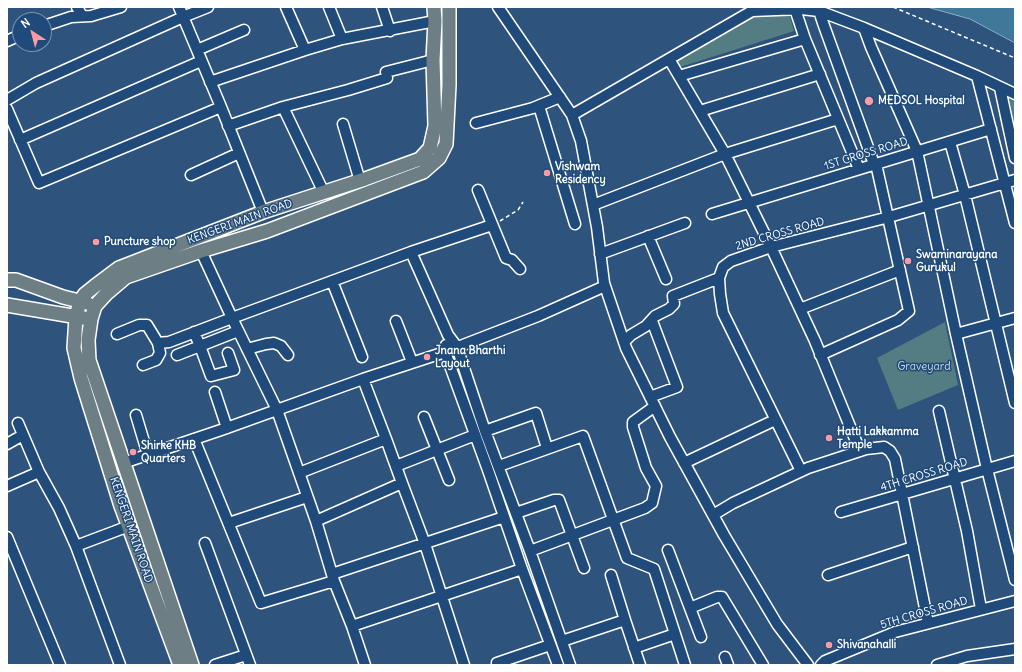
<!DOCTYPE html>
<html>
<head>
<meta charset="utf-8">
<style>
  body { margin:0 }
  #map { position:relative; width:1022px; height:672px; overflow:hidden; background:#2e537d; font-family:Delius,sans-serif }
  canvas { display:block }
  .frame { position:absolute; inset:0; border:8px solid #fff; pointer-events:none }
  .north { position:absolute; left:12px; top:12px; width:40px; height:40px; box-sizing:border-box; background:#1f4a7a; border:1px solid #7992af; border-radius:50%; rotate:324deg; font-size:11px; font-weight:700; line-height:16px; text-align:center; color:#fff }
  .north::after { content:''; display:block; margin:auto; width:14px; height:18px; background:#ff9aa2; clip-path:polygon(50% 0,100% 100%,50% 72%,0 100%) }
</style>
</head>
<body>
<div id="map">
<canvas width="1022" height="672"></canvas>
<div class="frame"></div>
<div class="north">N</div>
</div>
<script>
const context = document.querySelector('canvas').getContext('2d');
context.lineJoin = 'round';
function fillPath(path, color) {
  context.fillStyle = color;
  context.fill(path, 'evenodd');
}
function shape(rows) {
  const path = new Path2D();
  for (const r of rows) {
    path.moveTo(r[0], r[1]);
    for (let i = 2; i < r.length; i += 2) path.lineTo(r[i], r[i + 1]);
  }
  return path;
}
function trace(path, color, width, dash) {
  context.strokeStyle = color;
  context.lineWidth = width;
  context.lineCap = dash ? 'butt' : 'round';
  context.setLineDash(dash || []);
  context.stroke(path);
}
function label(font, color, halo, rows, align = 'center') {
  context.font = font + ' Delius,sans-serif';
  context.lineWidth = 3;
  context.setLineDash([]);
  context.textBaseline = 'middle';
  context.strokeStyle = halo;
  context.fillStyle = color;
  for (const [text, x, y, turn = 0] of rows) {
    context.save();
    context.translate(x, y);
    context.rotate((+turn || 0) * Math.PI / 180);
    context.textAlign = isNaN(turn) ? turn : align;
    if (halo) context.strokeText(text, 0, 0);
    context.fillText(text, 0, 0);
    context.restore();
  }
}
const green = shape([
  [762,7,789,13,794,31,677,68,672,61],
  [1009,98,1015,101,1015,127],
  [945,322,958,385,898,410,877,358]
]);
const water = shape([
  [927,7,1015,7,1015,43,970,19,927,7]
]);
const path = shape([
  [893,7,1015,58],
  [500,221,518,210,523,202]
]);
const minor = shape([
  [77,7,82,16],
  [179,7,221,107,263,212],
  [286,7,305,50],
  [329,7,342,39],
  [382,7,390,31],
  [498,7,572,115,752,11,801,9,819,11,864,28,977,76,1015,94],
  [820,7,819,11,823,23,874,164],
  [795,9,805,39,859,169],
  [44,26,71,17,91,16,121,7],
  [864,28,871,47,917,151,956,334,987,469,1015,580],
  [7,41,20,35],
  [197,50,244,30],
  [669,59,725,154,838,119],
  [386,72,433,60],
  [679,76,805,39],
  [977,76,1015,223],
  [210,82,305,50,342,39,435,21],
  [1000,88,1015,158],
  [7,100,36,83,183,17,208,7],
  [539,106,575,224],
  [283,107,324,193],
  [7,109,39,183,221,107],
  [700,111,820,74],
  [572,115,581,141,597,227,604,283,626,348,670,437,724,535,777,624,808,665],
  [476,123,533,108,560,97],
  [343,124,360,181],
  [228,126,283,107,348,90,387,78],
  [20,140,201,61],
  [950,142,965,195,1015,403],
  [191,175,239,153],
  [478,190,506,258,512,260,520,269],
  [593,205,725,154,771,247,815,341,860,451],
  [712,214,991,129],
  [648,236,666,279],
  [201,251,232,318,411,252,492,225],
  [411,252,448,335,457,347,485,431,530,551,570,665],
  [600,254,685,223],
  [332,281,362,357],
  [800,309,900,270],
  [396,321,412,362],
  [194,332,200,346,238,331],
  [117,334,139,325,147,325,158,343,169,342,232,318,277,410,316,521,334,581,352,626,365,665],
  [956,334,1015,318],
  [624,342,631,335,646,326,655,316,669,309,674,304,673,296,719,278],
  [446,345,445,352,488,470,522,569,558,665],
  [247,349,266,344,274,343,281,346,288,355],
  [177,355,200,346,211,376,234,370,228,353],
  [820,355,898,320,909,311,876,164],
  [143,365,156,360,160,353,158,343],
  [363,379,386,439],
  [215,392,227,428],
  [650,397,677,387,652,321],
  [939,411,967,531,981,609],
  [136,415,148,455],
  [424,417,449,480],
  [18,423,39,472,59,508,76,546,120,665],
  [485,431,536,413,547,448],
  [194,439,261,603,334,581],
  [7,444,23,435],
  [123,463,221,430,363,379,445,352,538,316,605,286],
  [684,463,775,420],
  [396,466,475,435],
  [499,466,583,436,627,558,654,569,685,665],
  [801,471,723,313,720,294,719,278,723,267,731,261,771,247,889,217,1015,180],
  [299,473,386,439,402,483,316,521],
  [402,483,425,544,464,665],
  [7,486,39,472],
  [841,512,1015,461],
  [516,513,554,500,559,500,584,568],
  [713,515,733,503,808,468,866,449,884,447,890,451,895,459,928,623],
  [229,523,307,497],
  [7,537,60,665],
  [205,543,250,665],
  [76,546,129,526],
  [668,550,701,637],
  [530,551,645,508,652,503,656,486,646,468,633,427,633,422,655,406],
  [332,574,504,517],
  [611,575,625,620],
  [828,575,913,547],
  [690,608,717,597,722,597,763,665],
  [352,626,522,569],
  [562,641,625,620,640,665],
  [634,648,675,634],
  [725,657,728,665],
  [215,665,246,655],
  [497,665,497,663,550,645],
  [821,665,825,661,895,632,1015,601],
  [937,665,967,656,1015,649]
]);
const major = shape([
  [7,280,16,280,63,297,87,303],
  [7,305,84,318],
  [180,665,121,506,81,378,74,348,76,317,80,301,85,294,95,286,119,268,263,212,365,179,420,159,430,148,435,126,433,60,435,21,434,7],
  [192,665,89,360,88,340,91,319,95,306,106,294,126,277,201,251,267,231,423,172,439,158,446,144,449,85,449,7]
]);
const markers = [
  [869,101,5,"#ff9aa2"],
  [547,173,4,"#ff9aa2"],
  [96,242,4,"#ff9aa2"],
  [908,261,4,"#ff9aa2"],
  [427,357,4,"#ff9aa2"],
  [829,438,4,"#ff9aa2"],
  [133,452,4,"#ff9aa2"],
  [829,645,4,"#ff9aa2"]
];
const poiNames = [
  ["MEDSOL Hospital",878,101],
  ["Vishwam",555,167],
  ["Residency",555,180],
  ["Puncture shop",104,242],
  ["Swaminarayana",916,255],
  ["Gurukul",916,268],
  ["Jnana Bharthi",435,351],
  ["Layout",435,364],
  ["Hatti Lakkamma",837,432],
  ["Temple",837,445],
  ["Shirke KHB",141,446],
  ["Quarters",141,459],
  ["Shivanahalli",837,645]
];
const streetNames = [
  ["1ST CROSS ROAD",866,154,-17],
  ["KENGERI MAIN ROAD",240,222,-20],
  ["2ND CROSS ROAD",780,234,-16],
  ["4TH CROSS ROAD",924,475,-17],
  ["KENGERI MAIN ROAD",131,530,71],
  ["5TH CROSS ROAD",924,613,-16]
];
const parkNames = [
  ["Graveyard",924,367]
];
fillPath(green, '#537c83');
fillPath(water, '#40789a');
trace(water, '#8caec2', 1);
trace(minor, '#fff', 13);
trace(major, '#fff', 16);
trace(path, '#fff', 1.5, [4, 3]);
trace(minor, '#1f4a7a', 10);
trace(major, '#6d7e84', 13);
for (const [x, y, r, color] of markers) {
  const dot = new Path2D();
  dot.arc(x, y, r, 0, 2 * Math.PI);
  context.fillStyle = color;
  context.fill(dot);
  trace(dot, '#1f4a7a', 1.5);
}
label('bold 11px', '#fff', '#1f4a7a', poiNames, 'left');
label('11px', '#fff', '#1f4a7a', streetNames);
label('11px', '#d4dee0', '#1f4a7a', parkNames);
</script>
</body>
</html>
